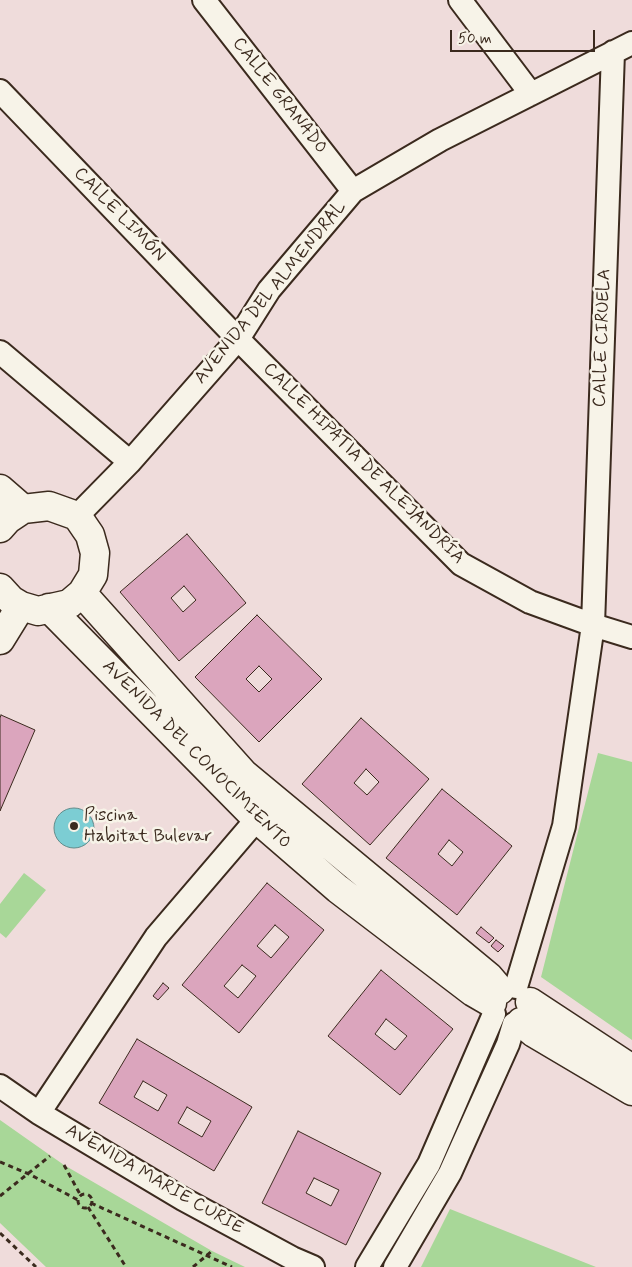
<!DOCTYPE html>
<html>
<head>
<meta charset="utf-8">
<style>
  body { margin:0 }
  #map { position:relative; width:632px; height:1267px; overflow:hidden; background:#efdcdb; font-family:Mynerve,sans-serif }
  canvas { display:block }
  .scale { position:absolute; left:450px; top:30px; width:145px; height:22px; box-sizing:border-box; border:2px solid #3b2a1e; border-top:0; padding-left:6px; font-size:15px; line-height:18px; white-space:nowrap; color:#3b2a1e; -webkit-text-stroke:4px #f7f3e8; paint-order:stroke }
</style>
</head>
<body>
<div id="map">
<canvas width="632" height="1267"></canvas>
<div class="scale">50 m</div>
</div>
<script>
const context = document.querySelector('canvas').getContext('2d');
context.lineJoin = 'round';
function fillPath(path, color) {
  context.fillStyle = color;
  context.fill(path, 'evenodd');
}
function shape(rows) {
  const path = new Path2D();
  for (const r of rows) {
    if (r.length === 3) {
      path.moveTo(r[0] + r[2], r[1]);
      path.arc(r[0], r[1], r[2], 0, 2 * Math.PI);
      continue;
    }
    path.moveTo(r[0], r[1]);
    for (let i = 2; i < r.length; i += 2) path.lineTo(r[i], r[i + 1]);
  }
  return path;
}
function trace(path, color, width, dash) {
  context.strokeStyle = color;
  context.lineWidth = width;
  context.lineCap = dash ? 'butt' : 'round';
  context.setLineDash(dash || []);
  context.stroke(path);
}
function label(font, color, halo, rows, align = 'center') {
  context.font = font + ' Mynerve,sans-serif';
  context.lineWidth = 5;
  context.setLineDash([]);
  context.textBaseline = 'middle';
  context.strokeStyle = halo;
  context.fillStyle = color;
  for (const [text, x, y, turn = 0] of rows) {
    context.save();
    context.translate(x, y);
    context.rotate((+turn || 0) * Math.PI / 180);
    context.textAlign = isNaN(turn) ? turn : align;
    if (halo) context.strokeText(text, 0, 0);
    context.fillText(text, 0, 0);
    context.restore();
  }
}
const green = shape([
  [598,753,632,762,632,1040,541,977],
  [24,873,46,890,6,938,0,933,0,904],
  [0,1120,64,1165,212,1251,245,1267,46,1267,0,1223],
  [450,1209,596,1267,421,1267]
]);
const water = shape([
  [74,828,20]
]);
const building = shape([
  [187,534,246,603,179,661,120,592,187,534],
  [184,586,196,600,183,612,171,598,184,586],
  [257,615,322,679,259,742,195,677,257,615],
  [259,666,272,679,259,692,246,679,259,666],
  [1,715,35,730,0,811,0,718,1,715],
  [361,718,429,779,370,845,302,784,361,718],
  [366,769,379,782,367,795,354,783,366,769],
  [442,789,512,846,457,915,386,858,442,789],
  [449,840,463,852,452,866,438,854,449,840],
  [267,883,324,930,239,1033,182,985,267,883],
  [275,925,289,937,271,958,257,946,275,925],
  [242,965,256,976,238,998,224,986,242,965],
  [481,927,494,938,489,943,476,933,481,927],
  [496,940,504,946,498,952,491,946,496,940],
  [381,970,453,1029,400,1095,328,1036,381,970],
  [386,1019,407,1036,395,1050,375,1034,386,1019],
  [163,983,169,988,158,1000,153,996,163,983],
  [137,1039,252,1107,214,1171,99,1103,137,1039],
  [143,1081,167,1095,158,1111,134,1097,143,1081],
  [187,1107,211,1121,202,1137,178,1123,187,1107],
  [298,1131,381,1173,346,1245,262,1203,298,1131],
  [314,1178,339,1190,331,1206,306,1193,314,1178]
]);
const path = shape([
  [0,1162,29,1174,78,1200],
  [64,1165,81,1196],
  [85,1201,7],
  [0,1196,50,1156],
  [91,1203,232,1267],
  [88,1207,126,1267],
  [0,1233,36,1267],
  [193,1267,212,1251]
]);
const street = shape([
  [204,0,353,191],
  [460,0,531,94],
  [0,91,238,339,461,564,530,602,593,625,632,637],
  [0,352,130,462],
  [77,516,130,462,238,339,269,290,353,191,440,140,632,43],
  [516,987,564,826,593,625,613,52],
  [0,1086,39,1113,183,1199,292,1258,313,1267],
  [39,1113,156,937,257,819],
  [367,1267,429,1164,494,1014],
  [395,1267,450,1173,508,1044,514,1024]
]);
const secondary = shape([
  [0,489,23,509],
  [0,528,8,519,23,509,49,506,77,516,90,535,95,553,93,575,82,593,69,604,38,611,21,606,11,600,0,588],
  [82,593,244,774,489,977,500,990],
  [49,608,257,819,338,889,473,992,492,1003],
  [0,640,21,606],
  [530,1002,632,1069],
  [521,1022,534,1033,632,1091]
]);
const markers = [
  [74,826,5,"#3b2a1e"]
];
const streetNames = [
  ["CALLE GRANADO",279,96,52],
  ["CALLE LIMÓN",119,215,46],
  ["AVENIDA DEL ALMENDRAL",271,293,-51],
  ["CALLE CIRUELA",603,338,-88],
  ["CALLE HIPATIA DE ALEJANDRÍA",363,464,45],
  ["AVENIDA DEL CONOCIMIENTO",196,755,45],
  ["AVENIDA MARIE CURIE",154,1180,30]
];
const poiNames = [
  ["Piscina",84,816],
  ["Habitat Bulevar",84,837]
];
fillPath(green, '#a8d798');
fillPath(water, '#7ccdd3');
trace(water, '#628c8b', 1);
fillPath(building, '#dba5bd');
trace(building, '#3b2a1e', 1);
trace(street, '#3b2a1e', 26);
trace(secondary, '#3b2a1e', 31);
trace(path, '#3b2a1e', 3, [5, 4]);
trace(street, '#f7f3e8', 22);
trace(secondary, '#f7f3e8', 28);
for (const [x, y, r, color] of markers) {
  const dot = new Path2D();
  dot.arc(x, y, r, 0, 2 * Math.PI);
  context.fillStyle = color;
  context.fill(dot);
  trace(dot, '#f7f3e8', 2);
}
label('18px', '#3b2a1e', '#f7f3e8', streetNames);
label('18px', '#3b2a1e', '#f7f3e8', poiNames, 'left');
</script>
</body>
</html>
